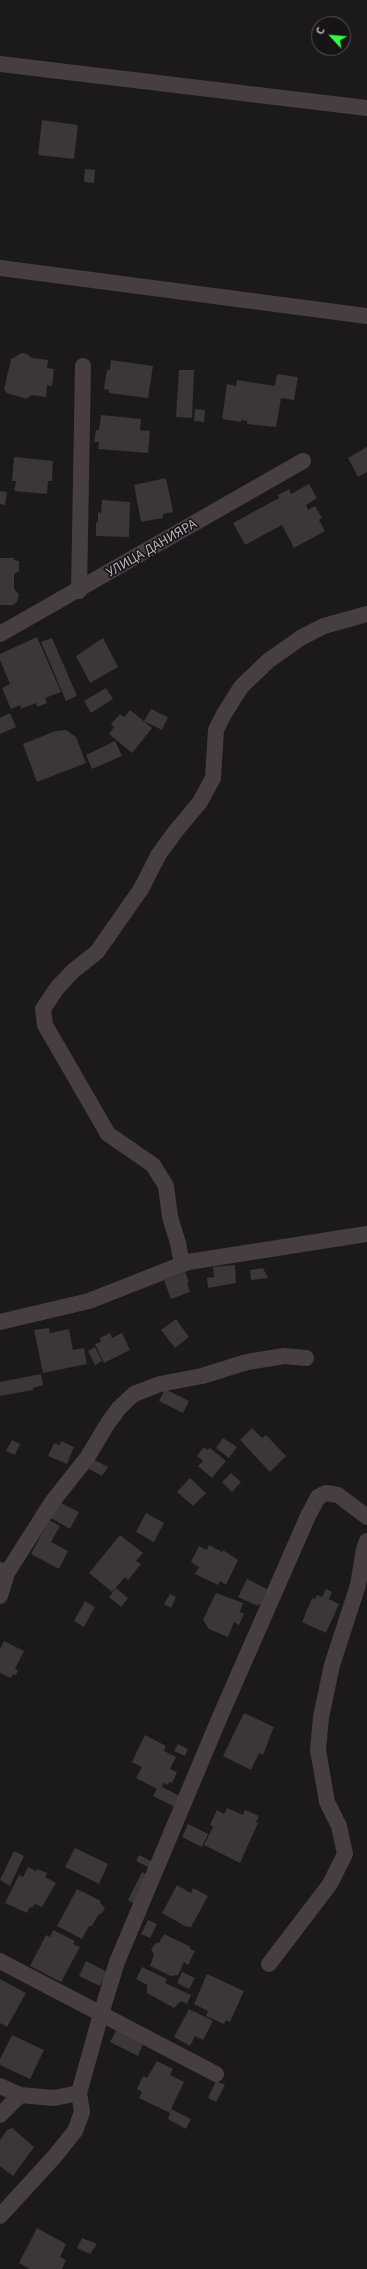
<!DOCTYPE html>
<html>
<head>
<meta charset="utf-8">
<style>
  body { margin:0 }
  #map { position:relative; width:367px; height:2269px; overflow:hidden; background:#1b191a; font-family:"Source Sans 3",sans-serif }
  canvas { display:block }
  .north { position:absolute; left:311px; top:16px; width:40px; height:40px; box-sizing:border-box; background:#161415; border:1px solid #585057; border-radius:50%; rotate:296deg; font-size:11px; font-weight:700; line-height:16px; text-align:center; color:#bcaab9 }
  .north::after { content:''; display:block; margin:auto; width:14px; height:18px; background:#2dff49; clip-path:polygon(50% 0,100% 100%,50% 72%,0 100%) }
</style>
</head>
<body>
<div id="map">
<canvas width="367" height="2269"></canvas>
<div class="north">С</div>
</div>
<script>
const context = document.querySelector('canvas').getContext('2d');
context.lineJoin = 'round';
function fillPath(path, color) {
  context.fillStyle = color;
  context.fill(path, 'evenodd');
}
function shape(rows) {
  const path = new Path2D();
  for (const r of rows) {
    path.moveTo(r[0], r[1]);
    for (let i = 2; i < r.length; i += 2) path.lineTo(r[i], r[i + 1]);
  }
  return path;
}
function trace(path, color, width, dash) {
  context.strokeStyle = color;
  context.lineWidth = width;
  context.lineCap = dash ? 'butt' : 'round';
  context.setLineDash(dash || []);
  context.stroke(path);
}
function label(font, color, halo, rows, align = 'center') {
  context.font = font + ' "Source Sans 3",sans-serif';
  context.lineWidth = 3.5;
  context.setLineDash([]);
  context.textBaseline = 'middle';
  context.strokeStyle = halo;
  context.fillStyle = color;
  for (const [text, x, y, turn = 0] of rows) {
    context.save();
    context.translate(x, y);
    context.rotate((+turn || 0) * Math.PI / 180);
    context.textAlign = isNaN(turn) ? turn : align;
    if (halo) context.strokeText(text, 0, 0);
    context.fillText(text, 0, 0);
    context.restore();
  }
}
const building = shape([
  [42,120,78,125,74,159,38,155],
  [85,169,95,170,94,183,84,182],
  [22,353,27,354,32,358,48,360,47,368,54,369,52,386,47,385,46,397,32,395,26,399,7,393,4,389,11,359],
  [111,360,153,366,148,398,109,393,109,390,104,389,107,370,110,370],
  [179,370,194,370,192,418,176,417],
  [277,374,298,377,294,400,281,398,276,427,247,424,247,421,241,420,241,422,222,419,227,384,236,386,237,380,275,386],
  [195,409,205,410,204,422,194,421],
  [101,415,141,419,140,430,150,431,148,453,98,449,99,442,94,442,96,430,99,430],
  [367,447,367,472,358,477,348,458],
  [14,457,53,461,52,481,48,481,47,494,14,491,16,481,12,481],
  [166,478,173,512,163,514,163,518,141,522,134,485],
  [309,484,317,498,306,505,308,510,315,506,322,518,319,520,325,531,294,548,282,525,245,545,233,523,279,498,278,495,289,489,291,494],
  [0,491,7,492,5,505,0,504],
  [102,500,130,502,129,537,96,536,96,522,98,523,98,512,101,513],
  [0,558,14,558,14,560,19,561,19,571,14,574,14,589,19,594,17,602,13,605,0,605],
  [37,637,61,692,45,698,47,703,37,707,36,703,21,709,20,705,11,709,2,688,10,684,0,660,0,654],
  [52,638,77,696,66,701,41,642],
  [103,638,118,667,90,683,76,656],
  [106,688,113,699,91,713,84,701],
  [151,709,168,717,162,730,144,721],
  [130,710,152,728,132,753,109,734,114,727,111,724,120,714,124,717],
  [10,713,16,727,0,734,0,718],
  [66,730,76,737,86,763,37,782,23,744,55,731],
  [115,741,122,756,92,769,86,755],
  [235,1265,236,1283,208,1288,207,1278,214,1277,213,1267],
  [263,1268,268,1278,251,1280,250,1270],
  [185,1272,189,1282,187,1283,190,1292,171,1299,164,1280],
  [176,1319,189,1337,175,1348,161,1330],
  [49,1328,50,1333,69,1329,73,1350,84,1348,87,1364,43,1373,34,1330],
  [110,1333,112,1338,122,1333,130,1350,104,1363,95,1344,101,1342,100,1338],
  [95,1347,102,1361,95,1365,88,1351],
  [41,1374,43,1385,33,1388,33,1390,0,1396,0,1382],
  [165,1389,189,1401,183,1413,159,1401],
  [252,1428,262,1438,266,1435,286,1456,270,1472,240,1440],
  [223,1438,237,1447,229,1458,216,1448],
  [12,1440,20,1444,15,1455,6,1451],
  [61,1441,74,1447,67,1464,48,1456,54,1443,60,1445],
  [204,1447,207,1450,210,1448,226,1461,212,1478,198,1466,203,1461,197,1456],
  [94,1460,108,1467,102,1476,89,1469],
  [231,1473,241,1482,232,1492,222,1482],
  [190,1478,206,1493,193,1506,177,1492],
  [57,1501,79,1512,70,1529,49,1517],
  [146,1513,164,1523,154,1542,136,1532],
  [49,1520,60,1526,51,1542,68,1551,59,1569,31,1554],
  [120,1535,143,1553,136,1561,141,1564,128,1580,125,1577,112,1592,89,1573],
  [209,1545,222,1552,223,1550,238,1560,226,1585,220,1581,218,1585,195,1574,199,1567,191,1562,199,1546,207,1550],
  [247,1579,269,1590,262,1605,259,1604,258,1606,238,1597],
  [116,1588,128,1598,121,1607,109,1597],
  [326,1589,332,1592,329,1599,339,1604,326,1633,302,1622,312,1598,315,1599,317,1595,322,1597],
  [216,1593,243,1603,240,1612,244,1614,239,1625,234,1622,228,1637,209,1629,203,1620],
  [170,1594,176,1597,171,1608,164,1604],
  [85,1601,95,1607,84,1627,74,1621],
  [4,1641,24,1651,15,1669,18,1670,16,1675,13,1674,11,1678,0,1673,0,1649],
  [244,1713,274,1727,263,1755,259,1753,251,1770,223,1756],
  [145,1735,166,1746,164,1751,176,1757,170,1769,177,1772,172,1783,169,1782,168,1785,164,1783,162,1787,180,1796,175,1807,153,1796,157,1789,136,1778,142,1767,132,1762],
  [178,1744,188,1749,185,1756,174,1751],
  [227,1808,243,1815,245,1810,259,1816,256,1822,258,1823,240,1863,204,1845,213,1827,210,1825,217,1810,224,1814],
  [188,1824,208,1834,202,1847,182,1837],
  [75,1848,108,1864,99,1884,65,1867],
  [14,1851,24,1856,10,1886,0,1880],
  [139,1855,153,1862,150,1868,136,1861],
  [28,1867,36,1871,37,1869,47,1873,45,1877,56,1883,42,1907,35,1904,32,1908,30,1907,27,1913,5,1903,19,1875,23,1877],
  [142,1872,149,1876,135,1904,128,1900],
  [177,1885,191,1893,193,1888,208,1896,191,1927,185,1926,162,1913],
  [77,1889,101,1901,100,1903,105,1908,102,1913,98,1915,92,1926,89,1926,82,1939,57,1926],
  [148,1920,157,1924,150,1938,141,1934],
  [53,1930,75,1941,73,1944,80,1947,61,1982,30,1966,46,1935,50,1937],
  [164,1934,191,1947,190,1949,195,1951,188,1965,184,1962,178,1975,171,1976,150,1966,154,1955,151,1949,156,1943,159,1943],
  [86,1961,107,1972,100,1986,79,1976],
  [142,1967,167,1979,165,1983,191,1995,187,2004,181,2001,174,2008,147,1993,147,1985,136,1979],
  [182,1972,195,1978,189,1989,177,1983],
  [207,1974,244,1991,230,2022,226,2020,224,2024,206,2016,208,2011,194,2004],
  [0,1979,26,1993,7,2027,0,2023],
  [189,2009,213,2021,203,2040,195,2036,190,2046,174,2037],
  [117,2029,144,2042,138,2056,110,2042],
  [12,2035,44,2050,30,2079,0,2065,0,2059],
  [157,2061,173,2069,170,2075,184,2082,171,2109,191,2119,186,2129,168,2119,170,2113,139,2098,142,2092,137,2089,143,2076,147,2078],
  [216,2081,225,2085,216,2102,208,2098],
  [12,2128,34,2147,13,2176,0,2166,0,2140,7,2130],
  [37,2228,66,2244,60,2257,66,2260,62,2269,30,2269,19,2263],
  [82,2238,97,2244,90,2254,77,2248]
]);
const minor = shape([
  [0,64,367,108],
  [0,268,367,316],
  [79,591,83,366],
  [0,634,303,461],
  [182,1264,178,1243,170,1217,166,1186,153,1165,108,1134,45,1025,43,1009,57,988,73,971,97,952,141,889,159,854,175,832,200,802,213,778,216,730,224,714,241,687,268,661,302,637,324,626,367,614],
  [0,1322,89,1301,188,1262,367,1234],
  [0,1570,7,1573,52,1502,87,1458,108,1423,119,1408,134,1394,160,1384,202,1376,247,1362,284,1356,306,1358],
  [0,1596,7,1573],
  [0,1961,216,2074],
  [269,1964,330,1884,345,1854,339,1826,327,1802,318,1750,321,1717,332,1665,358,1585,364,1549,367,1541],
  [0,2086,20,2095,54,2098,79,2093],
  [0,2115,20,2095],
  [0,2216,55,2156,75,2131,82,2112,79,2093,101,2014,117,1962,219,1719,308,1516,318,1497,326,1493,338,1495,367,1517]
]);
const streetNames = [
  ["УЛИЦА ДАНИЯРА",152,549,-30]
];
fillPath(building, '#3a3639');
trace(minor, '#463e43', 16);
label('14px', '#bcaab9', '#161415', streetNames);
</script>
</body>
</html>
